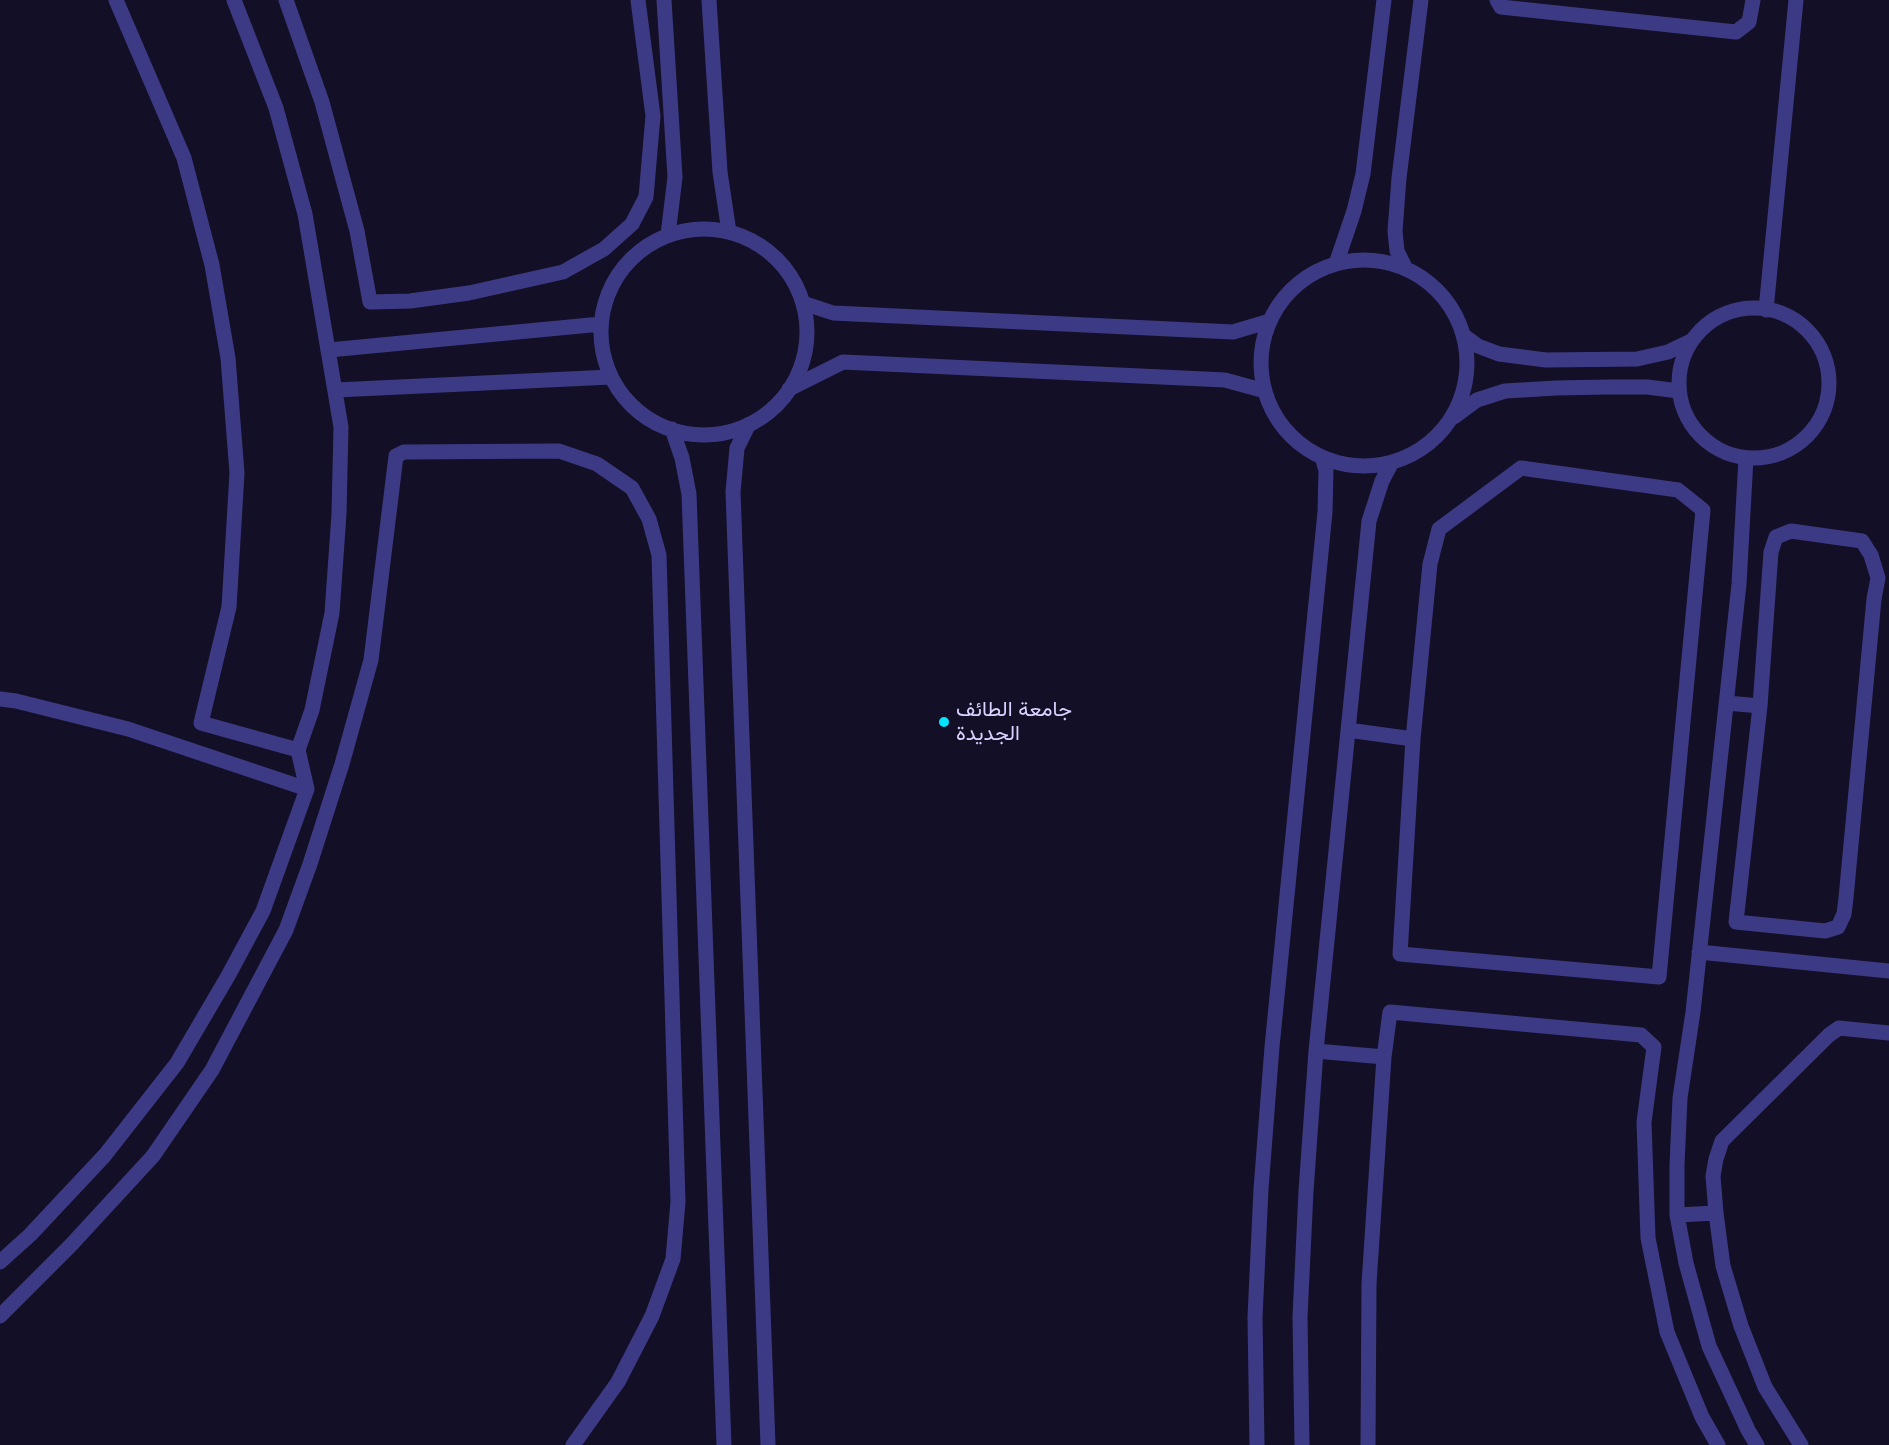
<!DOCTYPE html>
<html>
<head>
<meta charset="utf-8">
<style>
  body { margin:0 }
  canvas { display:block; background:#130f26 }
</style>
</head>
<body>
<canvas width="1889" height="1445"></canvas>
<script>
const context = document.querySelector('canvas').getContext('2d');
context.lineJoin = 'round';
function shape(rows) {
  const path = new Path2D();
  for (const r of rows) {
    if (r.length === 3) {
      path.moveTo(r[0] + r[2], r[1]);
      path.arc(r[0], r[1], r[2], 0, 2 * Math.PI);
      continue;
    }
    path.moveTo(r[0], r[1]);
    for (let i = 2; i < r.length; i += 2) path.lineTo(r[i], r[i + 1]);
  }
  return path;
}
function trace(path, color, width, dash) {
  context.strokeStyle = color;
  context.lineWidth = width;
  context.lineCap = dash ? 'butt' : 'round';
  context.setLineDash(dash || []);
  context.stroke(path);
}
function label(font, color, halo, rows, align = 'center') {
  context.font = font + ' Arial,Vazirmatn,sans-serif';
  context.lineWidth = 5;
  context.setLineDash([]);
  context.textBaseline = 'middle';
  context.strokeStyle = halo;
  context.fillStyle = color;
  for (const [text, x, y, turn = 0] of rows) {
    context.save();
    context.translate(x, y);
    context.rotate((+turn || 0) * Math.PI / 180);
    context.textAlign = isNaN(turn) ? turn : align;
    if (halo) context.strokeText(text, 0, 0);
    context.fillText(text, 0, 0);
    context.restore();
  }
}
const minor = shape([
  [116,0,184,158,212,265,228,358,237,473,229,607,201,723,298,750],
  [286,0,322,102,357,231,370,302,410,301,469,293,563,272,604,249,632,224,646,197,653,116,638,0],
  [664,0,675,177,668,235],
  [709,0,720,172,729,232],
  [1497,0,1501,7,1736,32,1749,22,1753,0],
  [704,332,103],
  [1364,363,103],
  [1336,264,1354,211,1363,174,1384,0],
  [1406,269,1397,251,1395,231,1399,178,1421,0],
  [803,303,833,313,1233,332,1270,321],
  [1754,383,75],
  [1766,310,1796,0],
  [1463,335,1478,346,1499,354,1546,360,1637,359,1668,352,1691,341],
  [329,350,601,324],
  [789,389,843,362,1225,380,1265,391],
  [336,390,611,377],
  [1454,417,1477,400,1505,391,1556,388,1608,387,1647,387,1679,391],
  [749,424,737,448,733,492,768,1445],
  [672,429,682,458,689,494,724,1445],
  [1746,458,1739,584,1693,1012,1680,1098,1677,1165,1677,1215,1686,1263,1709,1346,1748,1430,1757,1445],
  [1791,531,1862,541,1871,555,1878,578,1874,599,1846,898,1844,914,1838,927,1825,931,1736,922,1760,706,1771,552,1776,537,1791,531],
  [0,699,16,701,128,729,307,789],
  [1727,703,1760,706],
  [1348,730,1413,739,1430,564,1439,529,1521,468,1678,490,1703,510,1659,977,1400,954,1413,739],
  [1699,952,1889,971],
  [1316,1051,1384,1057],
  [1677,1215,1716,1213],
  [0,1262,30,1235,105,1155,177,1063,228,976,263,911,307,789,298,750,312,710,332,613,339,514,341,427,305,214,276,108,234,0],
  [0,1316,71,1245,153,1156,212,1070,286,930,310,864,342,764,371,660,396,456,404,452,559,451,597,464,632,488,649,519,659,555,678,1202,673,1259,652,1316,618,1382,573,1445],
  [1257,1445,1255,1317,1261,1189,1272,1047,1325,512,1326,470,1322,457],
  [1302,1445,1300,1317,1306,1191,1316,1051,1369,521,1382,481,1392,462],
  [1368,1445,1369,1284,1384,1057,1390,1012,1641,1035,1654,1047,1644,1122,1648,1238,1667,1332,1702,1417,1718,1445],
  [1801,1445,1765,1387,1741,1326,1723,1266,1716,1213,1713,1176,1716,1159,1722,1141,1829,1035,1839,1028,1889,1033]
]);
const markers = [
  [944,722,6,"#00e5ff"]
];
const poiNames = [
  ["جامعة الطائف",956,710],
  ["الجديدة",956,734]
];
trace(minor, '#3d3a85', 15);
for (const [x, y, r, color] of markers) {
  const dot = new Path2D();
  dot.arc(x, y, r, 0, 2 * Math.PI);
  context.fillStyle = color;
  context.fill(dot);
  trace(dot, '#130f26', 2);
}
label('21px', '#d9d4ff', '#130f26', poiNames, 'left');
</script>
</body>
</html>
